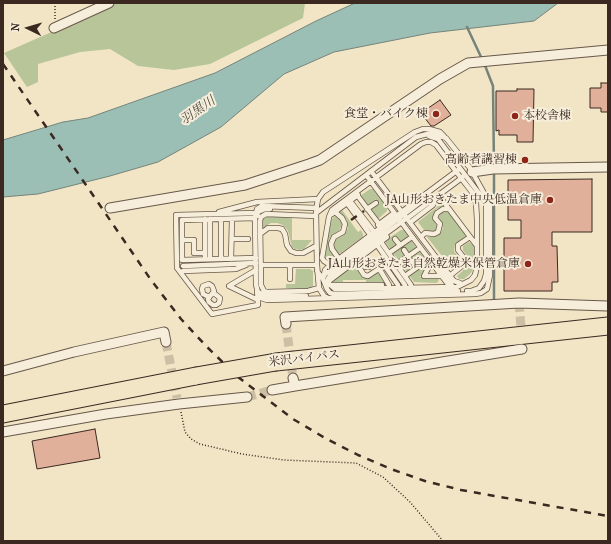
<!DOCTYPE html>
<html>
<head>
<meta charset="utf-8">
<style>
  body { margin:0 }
  #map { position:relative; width:611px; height:544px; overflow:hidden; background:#f1e5c6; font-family:"IM FELL French Canon",serif }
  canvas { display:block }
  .frame { position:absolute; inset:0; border:4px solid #3b2921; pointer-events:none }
  .north { position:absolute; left:8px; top:8px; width:40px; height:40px; -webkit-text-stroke:3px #f6eeda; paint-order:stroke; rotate:275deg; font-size:11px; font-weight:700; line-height:16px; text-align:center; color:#3b2921 }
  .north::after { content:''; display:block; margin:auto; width:14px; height:18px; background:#3b2921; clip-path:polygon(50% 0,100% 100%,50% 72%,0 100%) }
</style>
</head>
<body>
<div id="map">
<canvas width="611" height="544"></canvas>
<div class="frame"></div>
<div class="north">N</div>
</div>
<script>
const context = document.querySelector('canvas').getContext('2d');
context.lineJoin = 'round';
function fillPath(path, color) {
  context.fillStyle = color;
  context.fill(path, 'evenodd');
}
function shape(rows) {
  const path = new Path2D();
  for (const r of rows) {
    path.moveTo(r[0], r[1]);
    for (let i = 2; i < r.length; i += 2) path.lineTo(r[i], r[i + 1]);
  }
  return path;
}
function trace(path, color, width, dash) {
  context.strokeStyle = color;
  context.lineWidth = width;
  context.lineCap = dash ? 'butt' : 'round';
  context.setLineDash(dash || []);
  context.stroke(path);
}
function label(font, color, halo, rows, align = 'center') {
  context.font = font + ' "IM FELL French Canon","Noto Serif JP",serif';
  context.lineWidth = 4;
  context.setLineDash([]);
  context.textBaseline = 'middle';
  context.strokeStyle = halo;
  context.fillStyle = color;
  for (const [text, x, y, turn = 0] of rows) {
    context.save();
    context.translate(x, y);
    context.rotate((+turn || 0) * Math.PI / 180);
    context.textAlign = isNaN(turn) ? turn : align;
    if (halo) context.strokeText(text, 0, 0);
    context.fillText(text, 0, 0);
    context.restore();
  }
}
const green = shape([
  [117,3,305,3,303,18,210,64,174,70,138,66,110,49,80,52,38,64,38,82,27,87,4,53],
  [370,189,373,189,387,208,387,211,378,219,371,210,380,203,376,199,368,205,360,196],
  [442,203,444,206,436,209,434,213,434,220,437,226,437,230,433,232,424,230,418,222],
  [342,210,358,232,361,230,363,234,363,237,339,254,334,248,333,244,335,240,346,232,348,228,347,220,339,212],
  [443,211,449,212,466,236,455,244,454,251,462,262,453,270,427,237,434,237,442,231,443,226,438,216],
  [335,216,342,220,342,224,339,231,331,236,329,240,329,249,334,257,329,258,325,258,324,253,332,219],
  [267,217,292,217,292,240,312,240,304,249,300,250,295,249,292,247,288,231,283,225,277,223,271,223,262,228,262,221,264,218],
  [401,230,404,230,409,237,400,243,393,239,397,245,391,250,386,243,386,240],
  [411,240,417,249,409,254,405,249,402,250,406,257,399,261,393,253],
  [469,242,474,246,474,267,471,273,464,279,459,279,457,276,471,263,463,250,463,246],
  [420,252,426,260,417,266,413,260,410,262,414,268,407,273,401,264],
  [428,262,420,277,439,279,438,282,436,283,414,282,409,275],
  [353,266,357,267,363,277,368,278,377,272,380,272,386,283,366,283,366,280,343,280,343,284,335,284,333,282,335,279],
  [296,269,310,269,313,271,313,286,309,289,286,288,286,284,295,284]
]);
const water = shape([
  [355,3,558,3,534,21,430,33,334,52,284,74,221,127,158,162,110,176,38,194,3,197,3,140,63,122,88,118,215,73,316,21,355,3]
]);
const stream = shape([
  [467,27,482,59],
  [484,63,493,86,494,167],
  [494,302,494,172]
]);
const building = shape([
  [601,83,608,83,608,112,601,112,601,108,590,108,590,88,601,88,601,83],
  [517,89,534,89,533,142,517,142,517,135,499,135,499,130,496,131,496,91,517,91,517,89],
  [440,100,451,115,434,126,431,126,421,113,440,100],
  [592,179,592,232,552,232,552,246,557,246,558,282,552,282,552,291,504,291,504,238,521,238,521,220,508,220,508,180,592,179],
  [95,429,100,458,37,469,32,441,95,429]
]);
const streetTunnel = shape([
  [519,303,522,339],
  [286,324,293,378],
  [166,342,177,398],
  [247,397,272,390]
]);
const path = shape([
  [55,19,55,3],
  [181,412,185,432,191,439,200,444,242,454,284,460,356,463,383,477,410,502,443,541]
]);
const lane = shape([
  [429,136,438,139,484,200,486,204,486,274,484,281,479,288,471,291,467,291],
  [371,171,454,281,460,283],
  [366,175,450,287],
  [357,195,379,224],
  [440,197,477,246],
  [350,201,374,232,411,285],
  [347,203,371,236],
  [367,209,376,203],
  [219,212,257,202,318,199],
  [335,212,342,218,345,224,343,232,334,237,331,244,332,249,339,259],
  [256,213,176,215,177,268,212,314,258,305,257,289],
  [332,214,358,195],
  [257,216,258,212,265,209,270,209],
  [316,216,266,214,261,217,260,221,261,285,264,291,267,292,308,291,319,288],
  [255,218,182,220,182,260,256,258],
  [210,219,210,259],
  [221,219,221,259],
  [412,221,433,205,435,200],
  [378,225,394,213],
  [260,234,268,228,278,228,282,229,285,234,287,245,291,251,296,253,303,253,316,246],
  [423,235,425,233,434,234,438,232,440,224,435,218,437,213,443,209,449,209],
  [232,239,248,239],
  [395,239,400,245],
  [182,240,194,240,194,253,205,253],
  [375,242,405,285],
  [404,250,408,256],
  [389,253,412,237],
  [360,257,365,267,369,267,378,261,382,262,398,285],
  [205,259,205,219],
  [231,259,232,219],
  [355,261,364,275,368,276,377,270,380,270,389,285],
  [412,261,416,268],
  [335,262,327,263,324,261,322,258,329,217,332,210,421,144,426,142,431,142,436,145,461,178,472,192,476,203,477,220,477,266,475,275,471,280,457,287,335,289,328,283,328,279,331,274,407,218,409,217,459,180,461,178,465,175],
  [431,263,424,276,442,276],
  [397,264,420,248],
  [261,265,317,265],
  [290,265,290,279],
  [183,266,256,263],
  [440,269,453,287],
  [256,270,229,286,258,300],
  [183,271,236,269,246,265],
  [317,271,323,279,327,289,330,293,334,294,458,291],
  [452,274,467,262,458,250,458,245,470,237],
  [324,276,325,274,427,197],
  [405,276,429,259],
  [323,279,325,270,329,266,458,170],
  [329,281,387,237],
  [329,285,382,285],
  [258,292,261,298,267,300,475,294,481,293,487,289,490,275,490,204,470,168,446,138,431,133,416,137,316,213],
  [210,296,207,296,203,294,202,289,203,286,209,284,212,286,214,291,208,299,209,302,213,305,216,305,219,303,220,298,215,294,212,294],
  [306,296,266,296,258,292,256,285,255,218,257,209,262,206,317,208],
  [328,298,324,296,319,288,317,265,316,211,318,199,323,192,415,132,423,129,429,129,440,132,444,136]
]);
const street = shape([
  [54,28,109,3],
  [472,172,493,169,608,167],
  [110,208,245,185,309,164,320,160,440,79,468,63,608,50],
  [286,324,285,317,519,303,608,306],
  [3,371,74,352,164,332,166,342],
  [293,378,295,386,522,349],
  [272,390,295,386],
  [3,432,106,414,179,404,247,397]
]);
const highway = shape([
  [276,362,608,326],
  [3,414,196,376]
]);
const rail = shape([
  [3,64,97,201,151,280,181,319,207,347,238,377,293,419,325,438,358,455,391,469,425,481,461,490,608,516],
  [351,220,364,211]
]);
const highwayBridge = shape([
  [196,376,276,362]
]);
const markers = [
  [436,114,4,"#8f2418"],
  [515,116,4,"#8f2418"],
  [525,160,4,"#8f2418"],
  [550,200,4,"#8f2418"],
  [528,264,4,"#8f2418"]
];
const poiNames = [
  ["食堂・バイク棟",428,114],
  ["本校舎棟",523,116,"left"],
  ["高齢者講習棟",517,160],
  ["JA山形おきたま中央低温倉庫",542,200],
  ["JA山形おきたま自然乾燥米保管倉庫",520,264]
];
const streetNames = [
  ["米沢バイパス",304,359,-7]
];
const waterNames = [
  ["羽黒川",198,111,-35]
];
fillPath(green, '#b7c598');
fillPath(water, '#9bbfb5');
trace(water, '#75837a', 1);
trace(stream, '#75837a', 2.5);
fillPath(building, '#e1b09b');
trace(building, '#3b2921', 1);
trace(streetTunnel, '#cdbfa5', 9, [9, 4.5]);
trace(lane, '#68584a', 6);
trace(street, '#68584a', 11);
trace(highway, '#3b2921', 19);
trace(path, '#3b2921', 1.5, [1, 2]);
trace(lane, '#f6eeda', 4.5);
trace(street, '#f6eeda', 9);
trace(highway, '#f1e5c6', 17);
trace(rail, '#3b2921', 2.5, [7, 7]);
trace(highwayBridge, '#3b2921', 19, []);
trace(highwayBridge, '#f1e5c6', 17);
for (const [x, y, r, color] of markers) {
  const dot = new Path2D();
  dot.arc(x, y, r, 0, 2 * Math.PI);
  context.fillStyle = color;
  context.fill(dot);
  trace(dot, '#f6eeda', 1.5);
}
label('12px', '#3b2921', '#f6eeda', poiNames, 'right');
label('12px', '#3b2921', '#f6eeda', streetNames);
label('italic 13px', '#534e46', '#f6eeda', waterNames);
</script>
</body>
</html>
